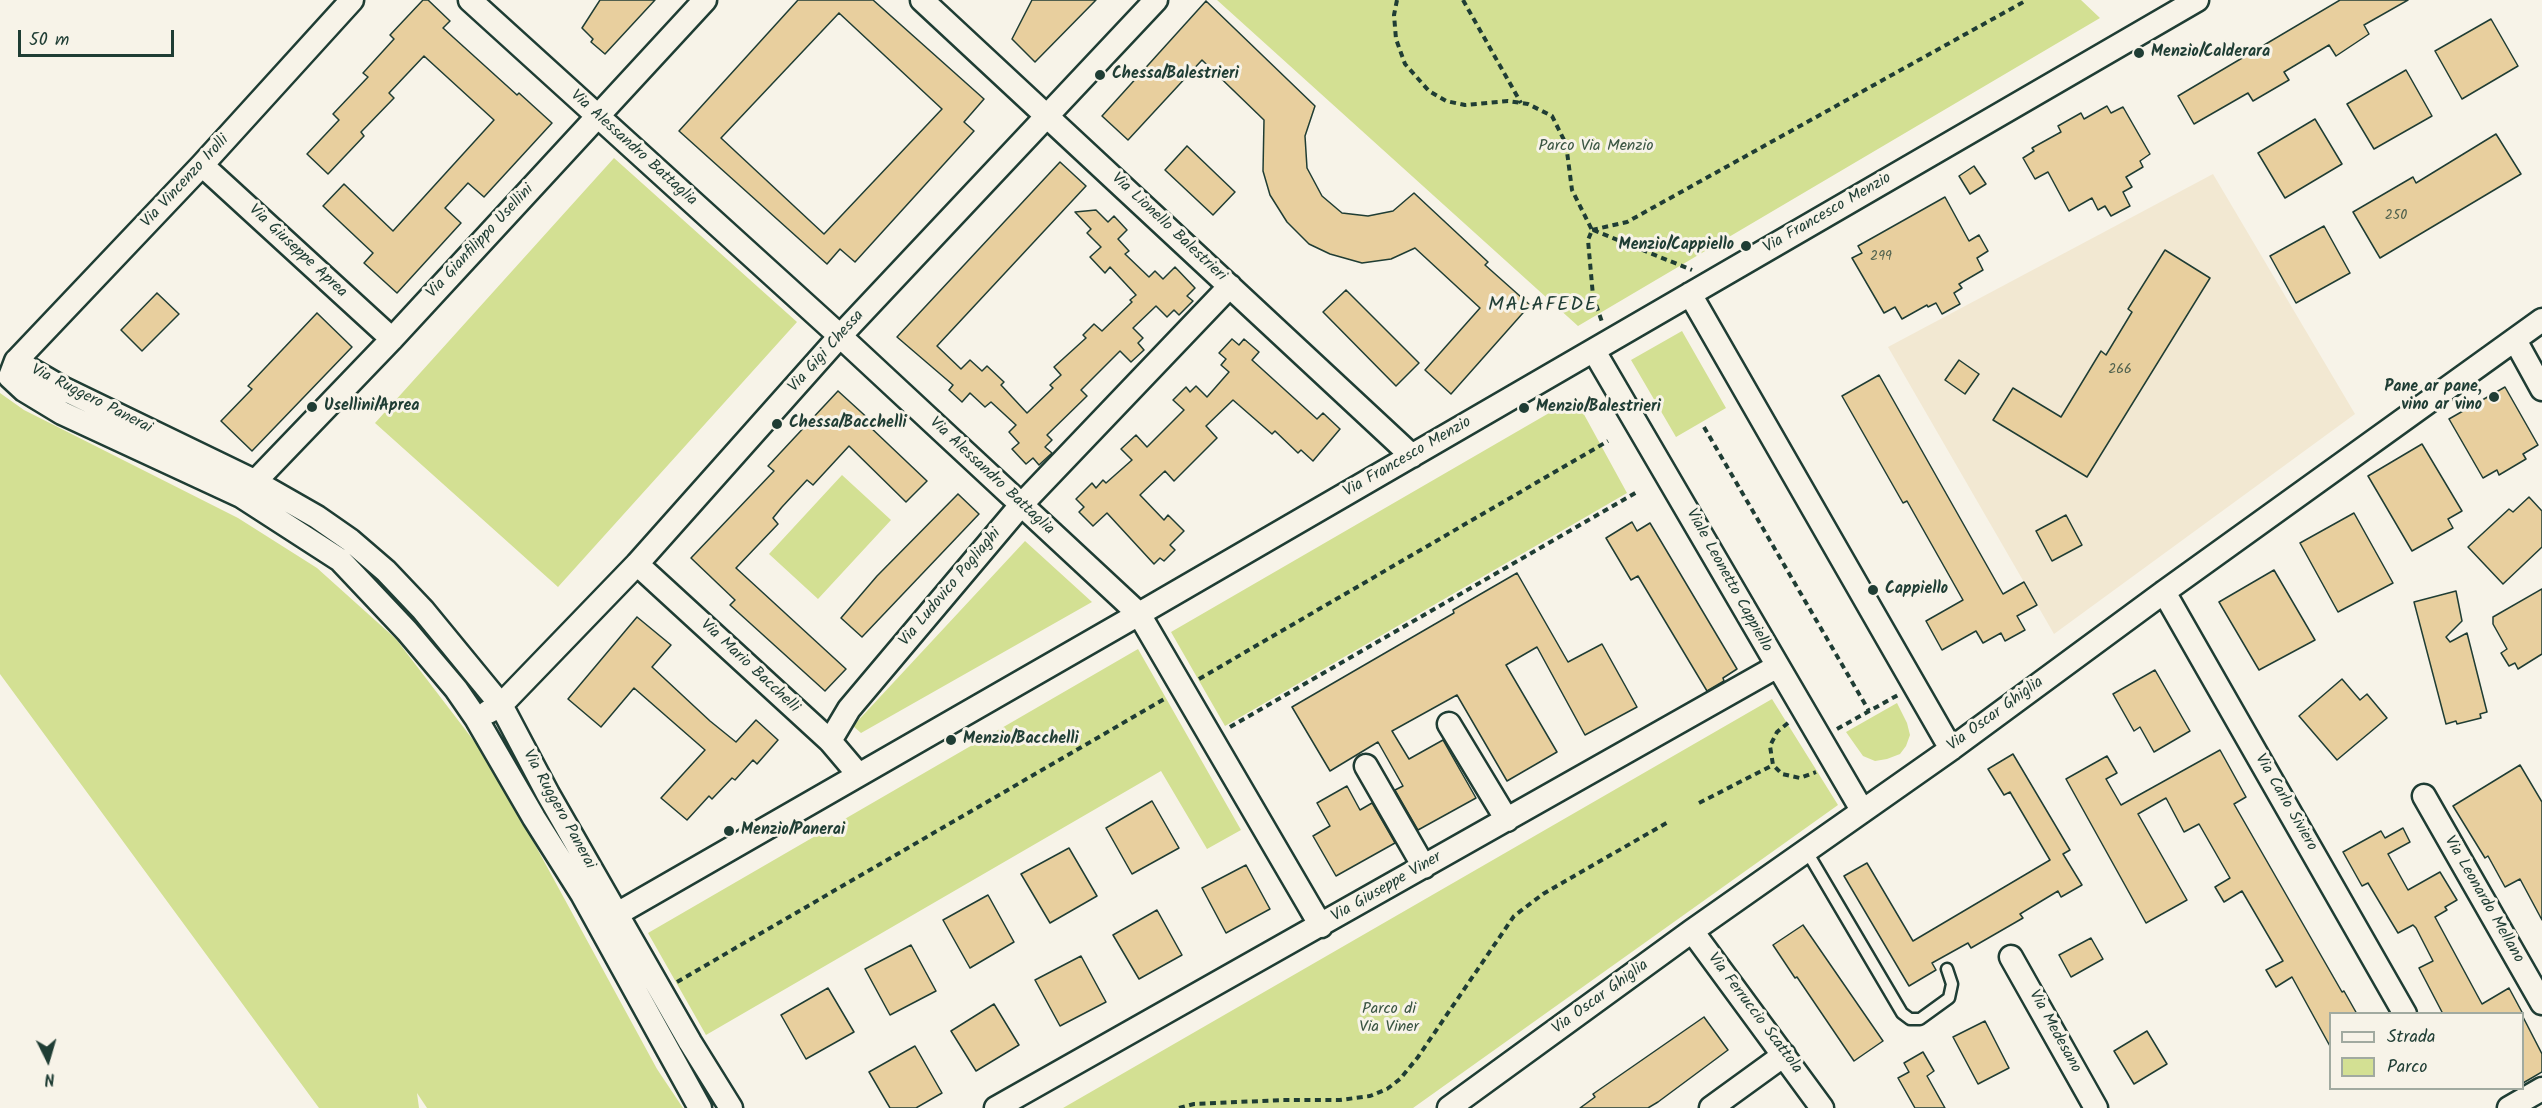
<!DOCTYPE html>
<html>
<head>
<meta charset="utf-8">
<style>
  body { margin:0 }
  #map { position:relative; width:2542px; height:1108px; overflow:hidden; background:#f7f3e8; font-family:Kalam,sans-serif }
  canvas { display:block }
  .legend { position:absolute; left:2329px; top:1012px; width:195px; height:78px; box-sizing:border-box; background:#f7f3e8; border:2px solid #a1aaa0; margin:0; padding:8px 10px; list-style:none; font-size:18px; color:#1f3d34 }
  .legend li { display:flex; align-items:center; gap:12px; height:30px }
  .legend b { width:30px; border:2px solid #a1aaa0 }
  .north { position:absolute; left:18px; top:1030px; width:60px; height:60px; -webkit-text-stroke:4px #f7f3e8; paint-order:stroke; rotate:175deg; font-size:16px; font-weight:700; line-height:24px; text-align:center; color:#1f3d34 }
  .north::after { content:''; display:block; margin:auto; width:21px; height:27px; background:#1f3d34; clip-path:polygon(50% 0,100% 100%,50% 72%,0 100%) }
  .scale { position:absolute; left:18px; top:30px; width:156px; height:27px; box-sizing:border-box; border:3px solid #1f3d34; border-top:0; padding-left:8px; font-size:18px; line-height:21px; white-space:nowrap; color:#1f3d34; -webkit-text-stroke:4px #f7f3e8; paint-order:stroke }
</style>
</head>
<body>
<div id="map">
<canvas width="2542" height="1108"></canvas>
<ul class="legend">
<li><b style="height:8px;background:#f7f3e8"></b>Strada</li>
<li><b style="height:16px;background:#d3e093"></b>Parco</li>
</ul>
<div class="north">N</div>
<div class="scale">50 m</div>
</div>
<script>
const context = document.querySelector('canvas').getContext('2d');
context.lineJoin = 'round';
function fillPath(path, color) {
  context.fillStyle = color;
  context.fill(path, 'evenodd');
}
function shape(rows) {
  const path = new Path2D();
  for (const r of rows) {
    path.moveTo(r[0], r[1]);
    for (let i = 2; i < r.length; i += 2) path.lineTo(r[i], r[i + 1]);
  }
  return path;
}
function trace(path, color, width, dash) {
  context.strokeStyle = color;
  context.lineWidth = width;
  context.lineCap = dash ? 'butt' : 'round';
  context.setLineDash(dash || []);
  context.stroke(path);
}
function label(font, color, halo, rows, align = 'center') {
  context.font = font + ' Kalam,sans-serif';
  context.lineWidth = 6;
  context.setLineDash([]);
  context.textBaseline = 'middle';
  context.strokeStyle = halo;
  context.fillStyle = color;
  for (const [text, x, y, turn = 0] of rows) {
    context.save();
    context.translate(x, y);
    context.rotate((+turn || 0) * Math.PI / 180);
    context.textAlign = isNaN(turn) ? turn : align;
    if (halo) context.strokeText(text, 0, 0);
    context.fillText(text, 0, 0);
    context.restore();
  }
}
const built = shape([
  [2213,174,2355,414,2054,634,1888,347]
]);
const green = shape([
  [1217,0,2081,0,2100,18,1578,326],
  [614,158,797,322,558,587,375,423],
  [1682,331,1726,408,1676,437,1631,360],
  [0,393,24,410,238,518,317,568,396,639,490,762,657,1069,683,1108,427,1108,417,1093,419,1108,319,1108,0,674],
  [1575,398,1627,493,1225,726,1171,632],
  [842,475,891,520,818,599,769,554],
  [1025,541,1092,602,861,733,853,726],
  [1138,649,1241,830,1207,849,1161,771,706,1035,648,933],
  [1772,699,1838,805,1413,1108,1063,1108],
  [1897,703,1907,723,1910,735,1906,746,1900,754,1887,759,1875,761,1863,756,1846,732]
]);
const building = shape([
  [423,0,428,0,450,21,443,28,517,95,519,93,552,123,484,197,468,183,445,208,461,223,397,293,364,263,373,253,323,206,344,184,393,231,494,120,424,56,389,93,394,98,361,132,364,136,328,174,307,154,339,120,333,114,368,77,363,73,394,39,390,35,423,0],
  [600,0,655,0,605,54,591,42,593,39,582,28,600,0],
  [798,0,873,0,984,99,964,122,974,131,855,262,840,249,827,264,679,131,798,0],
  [839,13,942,109,824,234,721,138,839,13],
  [1032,0,1096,0,1035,62,1012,39,1032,0],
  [2340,0,2408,0,2364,25,2369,34,2336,56,2329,45,2284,72,2289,80,2253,101,2248,93,2194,124,2178,96,2340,0],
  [1206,1,1315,106,1305,136,1307,168,1322,196,1342,213,1368,216,1393,211,1414,193,1488,262,1485,265,1530,305,1451,394,1425,370,1480,308,1415,248,1391,259,1362,263,1330,254,1309,244,1287,222,1270,195,1263,171,1264,120,1202,60,1128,140,1102,116,1206,1],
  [2491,19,2518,66,2462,99,2435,51,2491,19],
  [2406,70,2432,116,2374,149,2347,104,2406,70],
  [2107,106,2111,113,2123,107,2150,154,2140,161,2143,167,2126,177,2132,187,2123,192,2130,206,2111,216,2105,206,2098,210,2092,198,2069,211,2048,172,2035,179,2023,158,2034,151,2032,148,2061,132,2058,126,2081,113,2084,119,2107,106],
  [2315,119,2342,164,2285,198,2258,153,2315,119],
  [2496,134,2521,174,2380,258,2353,212,2413,177,2416,183,2496,134],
  [1187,146,1235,192,1213,215,1165,170,1187,146],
  [1060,162,1086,186,937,346,961,369,970,360,982,371,987,366,1004,382,1001,385,1027,413,1053,388,1050,385,1061,375,1054,367,1086,338,1083,335,1094,324,1102,331,1132,302,1130,300,1136,295,1110,267,1105,273,1090,257,1101,247,1087,233,1091,229,1075,212,1096,210,1108,222,1114,216,1127,230,1118,239,1129,251,1125,254,1149,277,1155,271,1163,279,1175,267,1195,288,1187,296,1193,301,1179,315,1174,310,1167,317,1156,306,1133,328,1143,338,1138,343,1144,350,1131,362,1120,351,1081,390,1087,396,1047,435,1052,440,1045,447,1052,453,1039,465,1033,458,1026,464,1012,449,1019,443,1009,432,1016,425,991,402,985,407,970,393,962,402,949,390,953,385,897,337,1060,162],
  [1974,166,1986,184,1970,194,1959,176,1974,166],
  [1945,197,1969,241,1979,235,1988,251,1977,258,1983,270,1959,284,1962,288,1954,293,1960,304,1942,314,1936,303,1928,307,1927,305,1902,319,1895,307,1884,313,1852,258,1862,253,1858,246,1945,197],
  [2324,226,2350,273,2296,303,2270,256,2324,226],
  [2165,250,2210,278,2087,477,1993,420,2013,388,2061,417,2101,351,2106,355,2132,312,2128,309,2165,250],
  [1346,290,1419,363,1396,386,1323,312,1346,290],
  [157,293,179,314,142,351,121,330,157,293],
  [317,313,352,347,252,451,221,421,252,389,248,386,317,313],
  [1232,339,1239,345,1244,339,1259,352,1252,360,1317,419,1323,413,1340,429,1313,461,1301,450,1298,453,1275,431,1272,434,1233,400,1206,426,1217,438,1174,481,1165,471,1140,495,1164,520,1168,515,1184,531,1170,545,1175,550,1164,561,1160,558,1154,564,1107,513,1093,526,1079,512,1084,507,1076,499,1092,483,1096,488,1103,480,1106,483,1132,460,1121,449,1136,435,1147,447,1184,410,1173,400,1186,387,1190,392,1196,386,1207,397,1229,372,1221,365,1226,359,1219,353,1232,339],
  [1959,360,1979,374,1965,394,1945,380,1959,360],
  [1879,375,2003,594,2024,582,2037,605,2017,616,2025,630,2005,641,2001,633,1983,643,1976,631,1942,650,1926,621,1963,600,1907,501,1903,503,1842,396,1879,375],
  [2505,387,2538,445,2523,454,2526,459,2499,475,2497,470,2483,478,2449,419,2505,387],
  [838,391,872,422,868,425,927,481,906,502,849,446,813,485,807,480,782,507,773,518,778,524,736,568,846,669,825,691,730,605,735,600,691,558,774,471,768,466,838,391],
  [2422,444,2462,511,2448,519,2453,528,2412,551,2368,476,2422,444],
  [958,494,979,514,862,637,841,618,877,576,958,494],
  [2529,497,2542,511,2542,547,2503,584,2468,547,2509,509,2513,512,2529,497],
  [2354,513,2393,583,2338,612,2300,543,2354,513],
  [2066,515,2082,545,2052,561,2036,531,2066,515],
  [1632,522,1637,531,1650,523,1737,669,1723,678,1724,681,1707,691,1638,576,1631,580,1606,538,1632,522],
  [2274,570,2315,640,2259,670,2219,602,2274,570],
  [1517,573,1568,662,1602,644,1637,707,1585,735,1537,647,1506,665,1557,752,1507,781,1457,695,1392,731,1409,759,1443,740,1476,798,1418,830,1395,790,1403,786,1378,742,1330,771,1292,707,1454,613,1453,610,1517,573],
  [2542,589,2542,654,2518,669,2515,663,2509,666,2501,653,2507,649,2493,624,2493,617,2542,589],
  [2456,591,2462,621,2446,637,2450,642,2467,633,2487,712,2480,714,2481,718,2457,724,2456,721,2446,724,2414,602,2456,591],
  [637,617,671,645,652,667,710,721,736,742,756,720,778,740,757,764,753,760,735,780,732,778,712,799,709,796,687,820,661,798,705,750,634,688,601,727,568,699,637,617],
  [2155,670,2190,731,2154,752,2140,727,2134,731,2113,694,2155,670],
  [2342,679,2360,700,2367,694,2387,718,2337,760,2299,716,2342,679],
  [2220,750,2246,797,2234,804,2342,992,2344,991,2357,1014,2331,1014,2331,1048,2292,977,2276,987,2266,970,2283,961,2242,891,2224,902,2215,887,2230,878,2199,824,2184,832,2166,798,2138,814,2187,900,2146,923,2066,779,2107,756,2117,773,2106,779,2121,805,2220,750],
  [2013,754,2070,850,2063,854,2082,885,2061,897,2058,891,2020,914,2023,918,1971,948,1968,943,1932,963,1936,970,1909,986,1844,876,1867,863,1913,941,2050,860,2010,792,2004,795,1988,769,2013,754],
  [2520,765,2542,802,2542,920,2520,879,2505,887,2488,856,2485,858,2453,806,2520,765],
  [1347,786,1360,810,1372,803,1395,843,1336,876,1313,836,1330,826,1317,803,1347,786],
  [1152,801,1179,848,1132,874,1106,828,1152,801],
  [2403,828,2410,842,2388,854,2408,890,2440,872,2457,900,2445,907,2447,910,2435,917,2482,1004,2509,988,2523,1014,2443,1014,2419,968,2433,961,2416,928,2413,925,2398,933,2368,883,2362,886,2343,852,2381,831,2385,838,2403,828],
  [1069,848,1097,896,1050,923,1021,874,1069,848],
  [1246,865,1270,909,1226,933,1202,888,1246,865],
  [988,895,1014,942,970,968,943,920,988,895],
  [1157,910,1182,955,1139,979,1113,935,1157,910],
  [1803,925,1883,1041,1854,1061,1797,977,1795,978,1773,945,1803,925],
  [2091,938,2103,959,2071,977,2059,955,2091,938],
  [911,945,936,991,890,1015,865,969,911,945],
  [1081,956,1106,1002,1060,1026,1035,980,1081,956],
  [828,988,854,1032,806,1059,781,1015,828,988],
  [994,1004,1019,1045,976,1071,951,1031,994,1004],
  [1704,1017,1728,1050,1658,1102,1648,1108,1580,1108,1595,1097,1593,1094,1704,1017],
  [2523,1017,2542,1054,2542,1072,2523,1083,2523,1017],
  [1985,1021,2009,1068,1978,1084,1953,1037,1985,1021],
  [2147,1031,2167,1064,2134,1084,2114,1051,2147,1031],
  [915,1046,942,1093,916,1108,890,1108,869,1072,915,1046],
  [1923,1052,1934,1071,1927,1076,1945,1108,1915,1108,1898,1078,1909,1072,1904,1063,1923,1052]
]);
const path = shape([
  [1397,0,1394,15,1396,39,1405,64,1429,91,1446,101,1465,105,1508,101,1528,104,1552,116,1566,144,1572,190,1592,230,1588,240,1593,296,1602,322],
  [1463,0,1521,103],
  [1592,230,1627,222,2027,0],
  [1593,230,1692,270],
  [1704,427,1869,711],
  [1199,679,1608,441],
  [1788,723,1777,732,1770,746,1773,765,1782,774,1800,778,1816,772],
  [1230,727,1637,492],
  [1837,729,1898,695],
  [1699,803,1773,765],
  [677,982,1166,698],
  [1179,1108,1194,1104,1283,1100,1340,1100,1370,1096,1387,1089,1400,1079,1418,1057,1514,916,1543,894,1668,822]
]);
const lane = shape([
  [1806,850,1902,1013,1910,1019,1920,1019,1949,998,1952,984,1947,969]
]);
const street = shape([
  [352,0,202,165,16,361,10,377,24,390,62,413,241,496,340,560,407,631,456,689,476,718,534,818,582,894,700,1108],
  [470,0,840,336,1139,614,1321,926],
  [922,0,1412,456],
  [202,165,392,339],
  [1690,294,1951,749],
  [2515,340,2542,389],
  [1594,351,1862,810],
  [16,361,64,389,254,481,317,517,350,540,386,571,423,610,501,705,548,794,690,1042,731,1108],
  [246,491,392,339,705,0],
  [637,564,830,741,858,774],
  [2164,592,2405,1014],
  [488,712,501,705,637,564,840,336,1156,0],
  [1449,724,1507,820],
  [830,741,849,709,1021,505,1230,286],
  [1366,766,1424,867],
  [2424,796,2542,1003],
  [598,920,617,914,1139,614,2197,0],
  [1692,931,1822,1108],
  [2011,957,2096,1108],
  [996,1108,1776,667],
  [1449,1108,1692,931,1951,749,2164,592,2542,320],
  [1711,1108,1784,1055],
  [2509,1108,2542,1089]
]);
const markers = [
  [2139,53,6,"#1f3d34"],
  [1100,75,6,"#1f3d34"],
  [1746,246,6,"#1f3d34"],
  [2494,397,6,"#1f3d34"],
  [312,407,6,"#1f3d34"],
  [1524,408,6,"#1f3d34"],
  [777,424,6,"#1f3d34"],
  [1873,590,6,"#1f3d34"],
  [951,740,6,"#1f3d34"],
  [729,831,6,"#1f3d34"]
];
const numberNames = [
  ["250",2396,217],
  ["299",1881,258],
  ["266",2120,371]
];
const poiNames = [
  ["Menzio/Calderara",2151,53],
  ["Chessa/Balestrieri",1112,75],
  ["Menzio/Cappiello",1734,246,"right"],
  ["Pane ar pane,",2482,388,"right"],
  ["vino ar vino",2482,406,"right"],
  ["Usellini/Aprea",324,407],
  ["Menzio/Balestrieri",1536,408],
  ["Chessa/Bacchelli",789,424],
  ["Cappiello",1885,590],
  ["Menzio/Bacchelli",963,740],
  ["Menzio/Panerai",741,831]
];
const parkNames = [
  ["Parco Via Menzio",1596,147],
  ["Parco di",1389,1010],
  ["Via Viner",1389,1028]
];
const streetNames = [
  ["Via Alessandro Battaglia",633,149,42],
  ["Via Vincenzo Irolli",186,182,-47],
  ["Via Francesco Menzio",1828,214,-30],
  ["Via Lionello Balestrieri",1168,228,43],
  ["Via Gianfilippo Usellini",481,242,-47],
  ["Via Giuseppe Aprea",297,252,43],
  ["Via Gigi Chessa",827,352,-48],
  ["Via Ruggero Panerai",91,400,27],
  ["Via Francesco Menzio",1408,458,-30],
  ["Via Alessandro Battaglia",991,477,43],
  ["Viale Leonetto Cappiello",1728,581,61],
  ["Via Ludovico Pogliaghi",951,588,-50],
  ["Via Mario Bacchelli",749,667,43],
  ["Via Oscar Ghiglia",1996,715,-36],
  ["Via Carlo Siviero",2285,803,60],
  ["Via Ruggero Panerai",558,810,61],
  ["Via Giuseppe Viner",1387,888,-30],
  ["Via Leonardo Mellano",2483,900,60],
  ["Via Oscar Ghiglia",1601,998,-36],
  ["Via Ferruccio Scattola",1754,1014,53],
  ["Via Medesano",2054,1032,61]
];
const quarterNames = [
  ["MALAFEDE",1543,307]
];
fillPath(built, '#f2e8d2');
fillPath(green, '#d3e093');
fillPath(building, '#e8cf9e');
trace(building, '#1f3d34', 1.5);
trace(lane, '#1f3d34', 15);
trace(street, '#1f3d34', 27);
trace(path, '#1f3d34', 4, [6, 4.5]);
trace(lane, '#f7f3e8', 10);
trace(street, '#f7f3e8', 22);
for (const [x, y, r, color] of markers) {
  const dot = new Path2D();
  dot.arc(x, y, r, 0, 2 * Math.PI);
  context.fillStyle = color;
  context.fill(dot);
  trace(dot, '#f7f3e8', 2);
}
label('14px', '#51624e', null, numberNames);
label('bold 16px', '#1f3d34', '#f7f3e8', poiNames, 'left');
label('16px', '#3a5542', '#f7f3e8', parkNames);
label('16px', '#1f3d34', '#f7f3e8', streetNames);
context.letterSpacing = '1.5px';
label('20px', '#1f3d34', '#f7f3e8', quarterNames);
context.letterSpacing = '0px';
</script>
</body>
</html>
